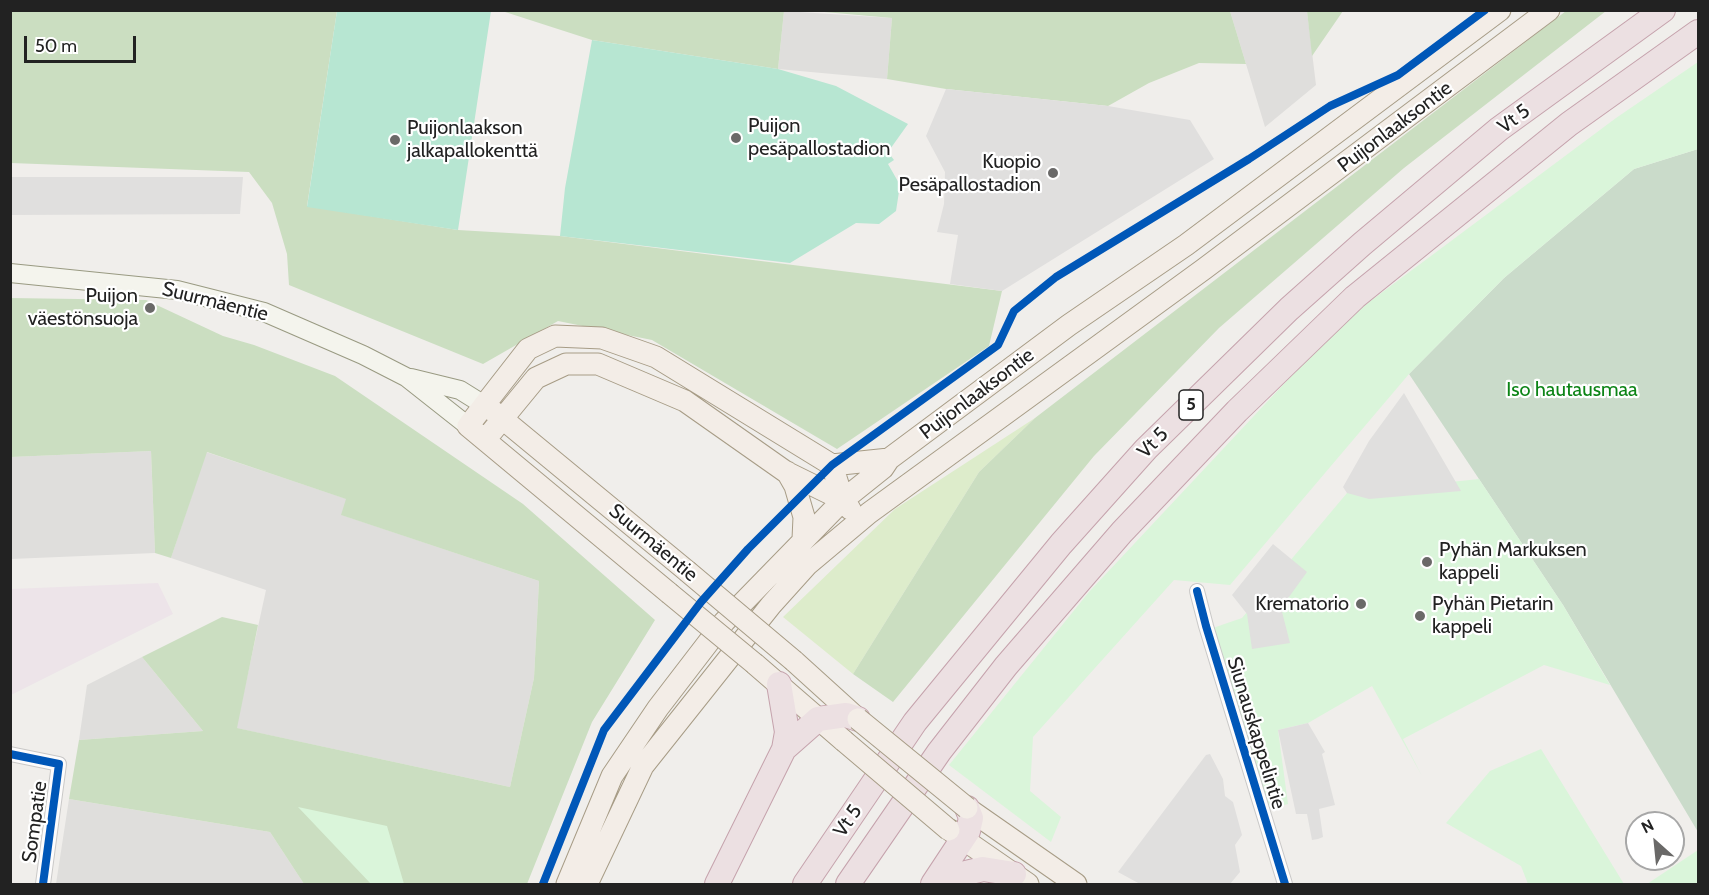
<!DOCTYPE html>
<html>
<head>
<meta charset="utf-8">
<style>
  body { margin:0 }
  #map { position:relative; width:1709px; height:895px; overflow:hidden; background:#f0eeeb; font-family:Cabin,sans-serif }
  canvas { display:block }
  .frame { position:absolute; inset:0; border:12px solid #222; pointer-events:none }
  .north { position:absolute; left:1625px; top:811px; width:60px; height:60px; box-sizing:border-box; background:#fff; border:2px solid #a7a7a7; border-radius:50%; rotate:333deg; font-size:16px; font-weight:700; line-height:24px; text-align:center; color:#222 }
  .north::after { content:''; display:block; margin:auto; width:21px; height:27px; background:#6a6968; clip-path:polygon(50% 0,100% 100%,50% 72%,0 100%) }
  .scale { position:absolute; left:24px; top:36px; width:112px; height:27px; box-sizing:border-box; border:3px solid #222; border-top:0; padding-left:8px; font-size:18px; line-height:21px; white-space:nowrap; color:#222; -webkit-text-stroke:4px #fff; paint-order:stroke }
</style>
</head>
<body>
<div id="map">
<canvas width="1709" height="895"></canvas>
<div class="frame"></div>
<div class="north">N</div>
<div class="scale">50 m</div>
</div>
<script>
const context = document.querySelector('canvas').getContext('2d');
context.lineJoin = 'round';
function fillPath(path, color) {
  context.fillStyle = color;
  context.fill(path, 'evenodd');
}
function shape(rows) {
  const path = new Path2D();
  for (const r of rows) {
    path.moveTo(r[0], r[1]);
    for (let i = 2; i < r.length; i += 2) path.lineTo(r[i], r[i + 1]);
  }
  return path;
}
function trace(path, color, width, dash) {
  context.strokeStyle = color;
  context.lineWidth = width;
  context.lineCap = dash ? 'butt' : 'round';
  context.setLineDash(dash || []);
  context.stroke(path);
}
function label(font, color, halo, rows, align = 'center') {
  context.font = font + ' Cabin,sans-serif';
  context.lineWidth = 4.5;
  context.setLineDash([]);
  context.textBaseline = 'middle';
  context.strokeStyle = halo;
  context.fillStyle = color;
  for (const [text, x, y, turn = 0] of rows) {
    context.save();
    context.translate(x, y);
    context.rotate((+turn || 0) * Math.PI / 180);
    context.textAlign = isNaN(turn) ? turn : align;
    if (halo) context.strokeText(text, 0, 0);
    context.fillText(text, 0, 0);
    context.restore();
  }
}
const residential = shape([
  [784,11,892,18,887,79,778,69],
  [1230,11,1307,11,1316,85,1265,127],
  [151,451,155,553,11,559,10,457],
  [206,452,347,499,342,515,539,581,534,678,510,787,236,728,266,590,171,558],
  [142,657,203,731,79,740,87,685],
  [69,799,270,832,304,884,56,884]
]);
const industrial = shape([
  [158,583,173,614,11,695,11,589]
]);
const grass = shape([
  [1035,418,979,472,853,674,783,617,895,509]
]);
const forest = shape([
  [11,11,337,11,307,206,458,230,560,236,1002,291,989,346,837,449,652,340,558,321,483,364,289,285,287,254,272,203,249,172,11,163],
  [502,11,784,11,778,69,592,40],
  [813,11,1230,11,1246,64,1199,63,1149,83,1108,106,946,89,887,79,892,18],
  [1307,11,1343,11,1312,56],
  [1566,11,1606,11,1404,168,1219,328,1094,456,893,702,853,674,979,472,1035,418],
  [10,298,146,300,223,336,254,345,335,376,523,504,655,620,592,722,527,884,304,884,270,832,69,799,79,740,203,731,142,657,222,617,258,625,237,728,510,787,534,678,539,581,341,515,346,499,207,452,171,558,155,553,151,451,11,457]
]);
const cemetery = shape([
  [1698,149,1698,832,1563,605,1409,374,1504,278,1634,169]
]);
const park = shape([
  [1698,62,1698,149,1634,169,1504,278,1409,374,1230,585,1174,580,1033,737,1030,791,1061,817,1051,842,949,765,1089,592,1341,323,1616,118],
  [1479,479,1563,605,1610,685,1544,665,1403,739,1422,776,1372,686,1308,723,1278,730,1288,804,1264,811,1207,630,1242,618,1347,493],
  [1541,749,1624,884,1528,884,1521,866,1446,823,1490,771],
  [298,807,387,826,404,884,371,884],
  [1698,850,1698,884,1647,884]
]);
const pitch = shape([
  [337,11,491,11,458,230,307,207],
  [592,40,778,69,836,86,908,124,888,152,894,160,888,164,900,185,896,211,879,224,856,223,790,263,560,236,565,188]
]);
const parking = shape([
  [946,89,1108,106,1190,120,1214,159,1002,291,950,284,958,235,937,232,944,204,945,172,926,136],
  [10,177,243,177,240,214,11,215],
  [1404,393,1461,491,1369,499,1347,493,1343,487,1369,441],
  [1273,544,1307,572,1281,608,1290,643,1252,649,1247,614,1232,595],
  [1308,723,1325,752,1322,754,1335,805,1319,809,1323,837,1318,839,1312,840,1307,814,1296,814,1278,730],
  [1210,754,1223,779,1225,796,1233,802,1242,835,1235,845,1240,872,1230,884,1140,884,1118,872,1206,755]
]);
const minor = shape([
  [1197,591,1206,626,1285,884],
  [10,754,59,764,43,884]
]);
const secondary = shape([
  [10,273,177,290,264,312,363,355,406,377,468,426],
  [411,378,460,390,484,405]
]);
const primary = shape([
  [493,411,687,571],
  [485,440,536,378,566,364,598,364,685,401,786,472,843,500],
  [832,465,889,459],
  [787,472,795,486,804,517,803,539],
  [669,593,468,426,528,349,555,336,602,338,656,357,832,465,843,500,850,509],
  [794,661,858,719],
  [755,664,844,741],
  [967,808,1076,884],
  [950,830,1028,884],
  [567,884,612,776,658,708,724,622,843,500,883,468,889,459,1069,325,1186,245,1500,10],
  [587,884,643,766,771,605,807,565,869,513,1204,269,1549,10]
]);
const motorway = shape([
  [784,749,818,719,846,715,858,719],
  [717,884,784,749,787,732,779,684],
  [805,884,915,722,1061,544,1146,449,1289,309,1362,244,1499,129,1663,10],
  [848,884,939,752,1006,666,1122,532,1237,411,1355,297,1569,124,1698,32],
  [933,884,968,831,971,818,967,808],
  [949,884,962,874,983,869,1014,874]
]);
const primaryBridge = shape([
  [687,571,794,661],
  [669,593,755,664],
  [858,719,967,808],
  [844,741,949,830]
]);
const cycleway = shape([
  [1197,591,1206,626,1285,884],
  [10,754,59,764,43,884],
  [543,884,604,730,701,602,748,549,832,465,998,345,1014,311,1056,277,1249,159,1330,106,1398,75,1485,10]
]);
const markers = [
  [736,138,6,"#6a6968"],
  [395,140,6,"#6a6968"],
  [1053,173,6,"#6a6968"],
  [150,308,6,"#6a6968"],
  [1427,562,6,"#6a6968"],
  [1361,604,6,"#6a6968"],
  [1420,616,6,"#6a6968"]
];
const shields = [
  [1191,405,24]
];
const shieldNames = [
  ["5",1191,405]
];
const streetNames = [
  ["Vt 5",1514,119,-37],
  ["Puijonlaaksontie",1395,127,-37],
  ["Suurmäentie",215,302,14],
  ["Puijonlaaksontie",977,394,-37],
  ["Vt 5",1153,443,-46],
  ["Suurmäentie",653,543,40],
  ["Siunauskappelintie",1256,733,73],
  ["Vt 5",848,821,-56],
  ["Sompatie",35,822,-82]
];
const poiNames = [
  ["Puijon",748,126],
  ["pesäpallostadion",748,149],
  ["Puijonlaakson",407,128],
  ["jalkapallokenttä",407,151],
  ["Kuopio",1041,162,"right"],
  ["Pesäpallostadion",1041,185,"right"],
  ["Puijon",138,296,"right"],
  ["väestönsuoja",138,319,"right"],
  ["Pyhän Markuksen",1439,550],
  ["kappeli",1439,573],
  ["Krematorio",1349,604,"right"],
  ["Pyhän Pietarin",1432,604],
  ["kappeli",1432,627]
];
const parkNames = [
  ["Iso hautausmaa",1572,390]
];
fillPath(residential, '#dfdedc');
fillPath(industrial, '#ede4e9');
fillPath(grass, '#ddeccb');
fillPath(forest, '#cbdec1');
fillPath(cemetery, '#cadbca');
fillPath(park, '#daf5da');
fillPath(pitch, '#b7e6d2');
fillPath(parking, '#e0dfde');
trace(minor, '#c9c8c7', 16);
trace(secondary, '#999a82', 20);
trace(primary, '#a79c86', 23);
trace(motorway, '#c5a2ac', 26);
trace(minor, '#fdfcfc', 14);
trace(secondary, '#f4f4ed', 18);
trace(primary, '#f3ede7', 21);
trace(motorway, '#ece0e2', 24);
trace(primaryBridge, '#a79c86', 23, []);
trace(primaryBridge, '#f3ede7', 21);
trace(cycleway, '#0057b8', 8);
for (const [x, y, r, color] of markers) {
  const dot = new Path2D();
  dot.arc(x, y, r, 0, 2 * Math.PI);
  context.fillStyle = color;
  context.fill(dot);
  trace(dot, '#fff', 2);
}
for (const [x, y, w] of shields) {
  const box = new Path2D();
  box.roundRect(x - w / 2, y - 15, w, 30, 4.5);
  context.fillStyle = '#fff';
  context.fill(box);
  trace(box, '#222', 1.5);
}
label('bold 18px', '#222', null, shieldNames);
label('20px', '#222', '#fff', streetNames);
label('20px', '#222', '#fff', poiNames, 'left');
label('20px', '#0c8416', '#fff', parkNames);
</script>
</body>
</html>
